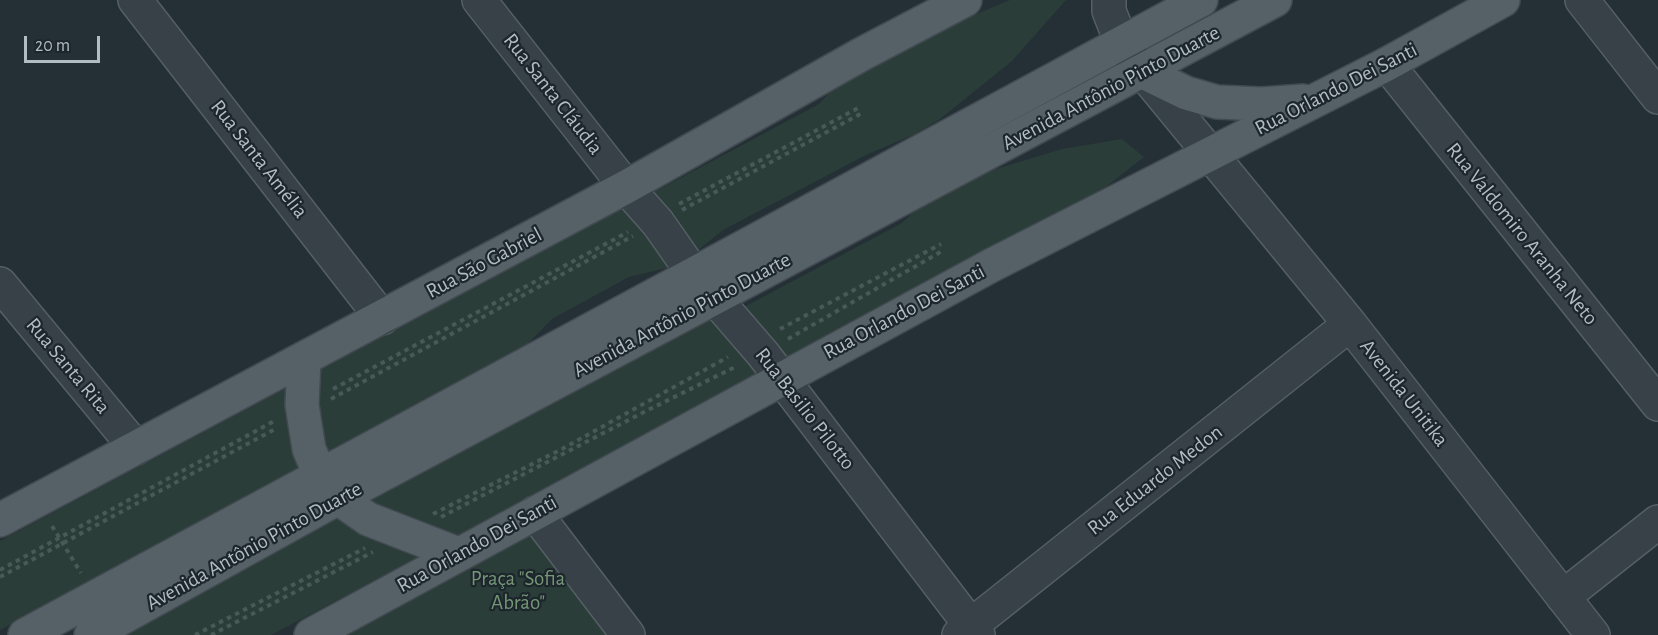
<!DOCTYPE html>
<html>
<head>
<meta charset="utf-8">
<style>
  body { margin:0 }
  #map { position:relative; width:1658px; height:635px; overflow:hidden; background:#242f36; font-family:"Alegreya Sans",sans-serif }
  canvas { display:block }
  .scale { position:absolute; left:24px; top:36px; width:76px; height:27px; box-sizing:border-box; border:3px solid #b2bcc3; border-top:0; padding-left:8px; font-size:18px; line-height:21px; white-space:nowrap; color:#b2bcc3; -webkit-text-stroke:4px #1d262c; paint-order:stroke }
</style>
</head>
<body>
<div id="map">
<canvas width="1658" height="635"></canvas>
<div class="scale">20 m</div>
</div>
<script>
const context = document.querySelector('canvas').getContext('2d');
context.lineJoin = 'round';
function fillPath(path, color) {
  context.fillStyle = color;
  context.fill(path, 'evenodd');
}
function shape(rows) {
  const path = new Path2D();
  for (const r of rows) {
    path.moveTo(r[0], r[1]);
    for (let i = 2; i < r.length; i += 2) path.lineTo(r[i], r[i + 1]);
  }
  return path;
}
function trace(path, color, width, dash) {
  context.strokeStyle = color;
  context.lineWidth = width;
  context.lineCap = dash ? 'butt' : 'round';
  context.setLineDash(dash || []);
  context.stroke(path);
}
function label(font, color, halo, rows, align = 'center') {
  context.font = font + ' "Alegreya Sans",sans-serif';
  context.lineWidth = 4.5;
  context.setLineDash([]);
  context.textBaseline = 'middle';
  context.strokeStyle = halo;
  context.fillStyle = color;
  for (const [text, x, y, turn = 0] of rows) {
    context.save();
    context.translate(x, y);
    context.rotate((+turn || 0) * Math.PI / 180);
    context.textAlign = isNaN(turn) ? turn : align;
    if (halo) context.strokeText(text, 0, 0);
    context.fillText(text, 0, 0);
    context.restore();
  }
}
const green = shape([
  [1010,0,1066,0,1012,61,940,119,915,134,866,155,723,230,696,252,675,266,629,277,552,319,513,359,0,630,0,541,819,104,845,75,902,45],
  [1122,139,1144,157,1070,215,271,635,111,635,727,307,746,306,902,223,929,197,976,175,1062,149],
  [530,532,609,635,342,635]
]);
const path = shape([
  [679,204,860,107],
  [682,210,864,112],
  [780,329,941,244],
  [788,339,944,250],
  [333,389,628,232],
  [331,399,633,236],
  [433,514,562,449,728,357],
  [441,517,646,411,737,366],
  [52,526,81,573],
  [0,570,276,420],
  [0,577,277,428],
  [195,635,365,548],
  [211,635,373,552]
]);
const minor = shape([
  [135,0,382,318],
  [479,0,626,187,658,223,693,273,763,354,978,635],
  [1109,0,1109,11,1122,44,1143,72,1350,324,1593,635],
  [1582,0,1658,97],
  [1387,64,1658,404],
  [0,284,136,448],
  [535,513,628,635],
  [1563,597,1658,522],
  [959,635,1350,324]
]);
const major = shape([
  [1143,72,1186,93,1217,102,1262,104,1303,101],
  [304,359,302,405,309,449,321,477,338,498,368,519,458,554],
  [0,520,626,187,862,54,965,0],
  [25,635,1201,0],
  [91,635,338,498,1275,0],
  [311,635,992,265,1387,64,1503,0]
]);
const streetNames = [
  ["Avenida Antônio Pinto Duarte",1111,88,-28],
  ["Rua Orlando Dei Santi",1336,89,-27],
  ["Rua Santa Cláudia",553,94,52],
  ["Rua Santa Amélia",259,159,52],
  ["Rua Valdomiro Aranha Neto",1522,234,51],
  ["Rua São Gabriel",484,263,-28],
  ["Rua Orlando Dei Santi",904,312,-28],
  ["Avenida Antônio Pinto Duarte",682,315,-28],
  ["Rua Santa Rita",68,366,50],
  ["Avenida Unitika",1404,393,52],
  ["Rua Basilio Pilotto",805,409,52],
  ["Rua Eduardo Medon",1155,480,-38],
  ["Rua Orlando Dei Santi",477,544,-29],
  ["Avenida Antônio Pinto Duarte",254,546,-29]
];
const parkNames = [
  ["Praça \"Sofia",518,579],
  ["Abrão\"",518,603]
];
fillPath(green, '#2a3d39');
trace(minor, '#555f65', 36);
trace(major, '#414a50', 36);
trace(path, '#485957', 4, [4.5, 4.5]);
trace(minor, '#374147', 33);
trace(major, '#566067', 33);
label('21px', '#b2bcc3', '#1d262c', streetNames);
label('21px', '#749676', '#1d262c', parkNames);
</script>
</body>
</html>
